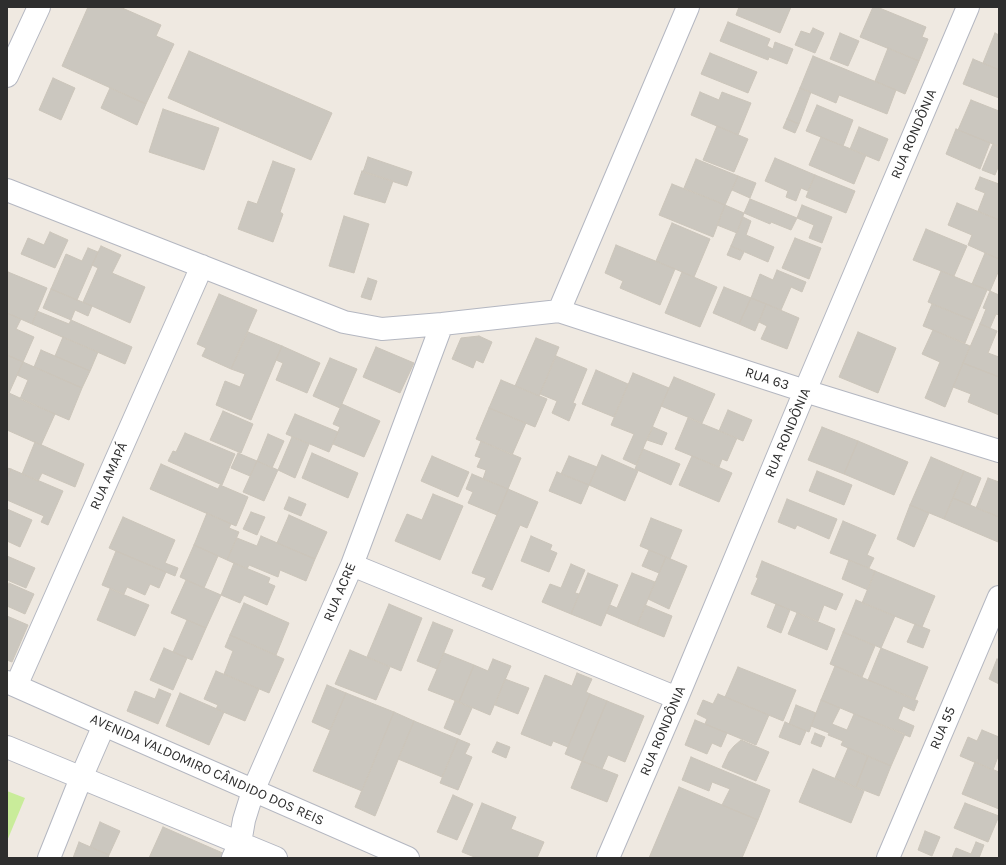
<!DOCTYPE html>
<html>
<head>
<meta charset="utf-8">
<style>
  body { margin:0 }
  #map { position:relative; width:1006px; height:865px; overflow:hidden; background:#efe9e1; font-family:Karla,sans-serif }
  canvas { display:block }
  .frame { position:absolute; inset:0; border:8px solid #2e2e2e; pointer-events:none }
</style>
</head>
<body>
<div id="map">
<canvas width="1006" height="865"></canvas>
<div class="frame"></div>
</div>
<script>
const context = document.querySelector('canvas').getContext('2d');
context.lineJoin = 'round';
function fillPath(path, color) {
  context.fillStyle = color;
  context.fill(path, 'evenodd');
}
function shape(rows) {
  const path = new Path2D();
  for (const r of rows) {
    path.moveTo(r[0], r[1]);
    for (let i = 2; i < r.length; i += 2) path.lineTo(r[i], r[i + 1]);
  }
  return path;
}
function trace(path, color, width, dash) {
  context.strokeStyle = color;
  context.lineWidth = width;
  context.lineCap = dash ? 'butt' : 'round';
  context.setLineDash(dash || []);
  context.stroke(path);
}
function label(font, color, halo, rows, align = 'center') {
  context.font = font + ' Karla,sans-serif';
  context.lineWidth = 4;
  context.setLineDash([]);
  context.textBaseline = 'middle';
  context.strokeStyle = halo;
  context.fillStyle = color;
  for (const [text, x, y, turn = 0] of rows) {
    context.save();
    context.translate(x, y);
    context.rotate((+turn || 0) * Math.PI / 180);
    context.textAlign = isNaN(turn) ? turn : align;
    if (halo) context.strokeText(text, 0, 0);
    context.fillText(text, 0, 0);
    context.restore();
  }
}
const pitch = shape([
  [7,791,25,798,7,841]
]);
const building = shape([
  [88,7,120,7,161,25,156,36,174,44,146,104,62,66,88,7],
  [739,7,791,7,780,33,736,15,739,7],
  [873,7,877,7,926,27,922,37,928,39,919,61,860,37,873,7],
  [728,22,770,39,767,46,773,49,775,42,793,49,787,64,769,57,768,60,720,41,728,22],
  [813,28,824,33,815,53,795,45,801,31,810,34,813,28],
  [840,33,859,41,848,66,830,59,840,33],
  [995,33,999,35,999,70,983,63,995,33],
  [888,48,919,61,905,94,875,81,888,48],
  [189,51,332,113,311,160,168,98,189,51],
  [710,53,757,72,748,93,701,74,710,53],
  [813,56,896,90,887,114,839,95,836,103,800,88,813,56],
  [973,59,999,70,999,98,963,84,973,59],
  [53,78,75,88,61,120,39,110,53,78],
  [110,88,146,104,137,125,101,108,110,88],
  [800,88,811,92,799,124,787,119,800,88],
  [700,92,719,100,722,92,751,103,738,135,691,115,700,92],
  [971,100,999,111,999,144,998,146,958,130,971,100],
  [817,105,853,120,843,146,806,131,817,105],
  [163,109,219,128,204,170,149,152,163,109],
  [787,119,799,124,795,133,783,128,787,119],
  [717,126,748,139,734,172,703,160,717,126],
  [859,127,888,139,879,161,850,149,859,127],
  [956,129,990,143,980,169,946,154,956,129],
  [821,137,866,155,854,184,809,165,821,137],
  [993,144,999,147,999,165,995,175,982,170,993,144],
  [368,157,412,172,407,186,363,172,368,157],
  [775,158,815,175,808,191,801,188,796,201,786,197,788,191,765,181,775,158],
  [696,159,738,176,725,205,684,188,696,159],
  [273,161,295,169,280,212,283,214,273,242,238,229,248,201,257,204,273,161],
  [362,171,393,181,385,203,354,194,362,171],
  [815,175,855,191,846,213,806,197,815,175],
  [738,176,756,183,750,198,732,190,738,176],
  [980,177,999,184,999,220,978,211,985,193,975,189,980,177],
  [672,184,725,205,713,237,659,215,672,184],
  [750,199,797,218,791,230,771,222,770,224,744,213,750,199],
  [957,203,999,220,999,259,968,245,972,235,948,225,957,203],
  [725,205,744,213,737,233,717,225,725,205],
  [802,205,832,217,822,243,809,238,814,225,797,218,802,205],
  [344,216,369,224,354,273,329,266,344,216],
  [743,217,751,221,746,235,774,247,768,262,731,246,743,217],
  [672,223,710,239,694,277,656,261,672,223],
  [926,229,967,246,954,276,913,260,926,229],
  [50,232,68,240,55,268,21,254,28,238,44,245,50,232],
  [795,238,821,248,809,279,782,268,795,238],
  [616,245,675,269,660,305,620,288,623,281,605,273,616,245],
  [101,246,121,255,112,273,145,287,130,323,83,302,98,268,92,265,101,246],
  [731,246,744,252,740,260,727,255,731,246],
  [88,248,98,252,77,300,51,289,66,254,82,261,88,248],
  [985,253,999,259,999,270,990,291,972,284,985,253],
  [777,270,806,282,802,292,791,287,781,310,751,298,760,274,773,280,777,270],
  [941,271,987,290,974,321,928,302,941,271],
  [8,272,47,288,32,324,7,313,7,275,8,272],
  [682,272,717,287,700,327,665,313,682,272],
  [368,278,377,281,371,300,361,297,368,278],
  [724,287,751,298,739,324,713,313,724,287],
  [51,289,92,306,88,316,75,310,71,320,43,308,51,289],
  [990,291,999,295,999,315,996,314,990,328,980,324,986,309,983,308,990,291],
  [219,294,257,310,231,369,202,356,206,348,197,344,219,294],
  [751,298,766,304,755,331,739,324,751,298],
  [766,304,799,318,787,349,761,339,767,326,759,322,766,304],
  [932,304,974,321,965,343,923,326,932,304],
  [37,311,69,324,71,320,132,347,125,364,32,324,37,311],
  [7,313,21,319,16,329,34,337,23,362,7,355,7,350,8,347,7,347,7,313],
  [980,324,997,331,988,353,999,357,999,377,963,363,980,324],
  [933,330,970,346,945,407,925,398,940,362,922,354,933,330],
  [248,332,282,346,251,420,216,405,225,381,240,387,245,374,231,369,248,332],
  [858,332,896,348,878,393,839,377,858,332],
  [479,336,492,342,483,363,476,360,473,368,452,359,461,338,479,336],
  [63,337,98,352,90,371,55,356,63,337],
  [536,338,559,347,539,396,515,386,536,338],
  [282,346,320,363,307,393,276,380,283,363,276,360,282,346],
  [376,347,414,363,400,393,363,377,376,347],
  [41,350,90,371,82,388,34,367,41,350],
  [7,355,23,362,9,393,7,393,7,355],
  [556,356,587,369,573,403,576,404,569,421,552,413,557,401,540,394,556,356],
  [330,358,357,369,340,408,313,396,330,358],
  [23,362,82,388,69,420,20,399,28,380,17,375,23,362],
  [963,363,999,377,999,415,968,402,971,394,953,387,963,363],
  [596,370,628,384,614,417,582,404,596,370],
  [633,373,669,388,636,465,623,459,634,434,611,425,633,373],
  [674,377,715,394,702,423,661,406,674,377],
  [501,380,547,399,535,427,489,408,501,380],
  [9,393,55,414,41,445,7,430,7,398,9,393],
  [342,404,380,421,364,457,333,444,340,427,333,424,342,404],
  [489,408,526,423,512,455,476,439,489,408],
  [728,410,752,420,743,441,719,431,728,410],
  [223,411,253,424,241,453,210,440,223,411],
  [295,414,338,432,329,452,286,434,295,414],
  [688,418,737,438,727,461,722,459,719,467,675,449,688,418],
  [653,427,667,433,662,445,647,440,653,427],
  [822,427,858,441,844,474,808,460,822,427],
  [185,433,235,454,222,485,168,461,173,451,176,452,185,433],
  [268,434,284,441,272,468,257,461,268,434],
  [292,437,309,444,295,478,278,470,292,437],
  [481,441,521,458,508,489,483,479,486,470,477,467,481,458,475,456,481,441],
  [858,441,908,462,894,495,844,474,858,441],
  [35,442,84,464,75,487,42,473,38,481,22,474,35,442],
  [643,449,680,464,671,485,635,469,643,449],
  [238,453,257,461,250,476,231,468,238,453],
  [312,453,358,473,348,498,302,478,312,453],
  [602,455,638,471,625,501,589,485,602,455],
  [432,456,469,472,458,497,421,481,432,456],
  [569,456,597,467,589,485,561,474,569,456],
  [692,456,732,473,719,502,679,485,692,456],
  [931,457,964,471,944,519,910,505,931,457],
  [257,461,278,470,264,501,243,492,257,461],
  [161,464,218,489,220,485,248,497,236,526,150,489,161,464],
  [7,468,11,469,7,478,7,468],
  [11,469,63,491,48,525,41,522,44,516,7,500,7,478,11,469],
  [817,471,852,485,844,505,809,491,817,471],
  [964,471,981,478,970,505,953,498,964,471],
  [557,472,589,485,581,504,549,491,557,472],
  [472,474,508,489,497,515,468,503,473,492,466,489,472,474],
  [988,478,999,482,999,517,976,508,988,478],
  [508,489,538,502,527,528,520,525,492,590,482,586,486,578,472,573,508,489],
  [433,494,463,506,440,560,395,541,407,514,422,520,433,494],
  [289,497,306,504,301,516,284,509,289,497],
  [953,498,999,517,998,542,944,519,953,498],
  [787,499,837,519,829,539,797,525,795,529,778,522,787,499],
  [910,505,929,513,914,547,897,539,910,505],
  [7,509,32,520,20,547,7,541,7,509],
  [251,512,265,517,257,535,243,529,251,512],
  [207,513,231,524,229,528,239,532,227,560,194,545,207,513],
  [289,515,327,532,315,559,277,543,289,515],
  [123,517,175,540,165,563,178,568,175,576,109,548,123,517],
  [651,518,682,530,670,559,640,546,651,518],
  [843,521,876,535,867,555,874,558,869,568,830,553,843,521],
  [261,536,315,559,306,581,280,570,278,577,249,565,247,569,227,560,237,538,257,546,261,536],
  [531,536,552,545,550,550,557,553,549,572,521,561,531,536],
  [194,545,218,556,204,588,180,577,194,545],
  [649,550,666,557,659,573,642,566,649,550],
  [116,551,166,572,159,588,150,584,145,595,127,587,124,594,102,585,116,551],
  [7,556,35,568,26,588,7,580,7,556],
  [666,557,687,566,669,609,648,599,666,557],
  [849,560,875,571,868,590,842,579,849,560],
  [762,561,843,594,836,610,824,605,818,621,751,594,758,578,756,577,762,561],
  [234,563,270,578,268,583,275,586,267,605,244,595,240,603,221,595,234,563],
  [571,564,585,570,575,593,579,594,571,614,542,602,550,584,561,588,571,564],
  [875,571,935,596,922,627,862,603,875,571],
  [588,573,618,585,601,626,571,614,588,573],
  [632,573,655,582,637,626,606,613,610,605,617,608,632,573],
  [186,580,221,595,206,628,171,613,186,580],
  [9,583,34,594,25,614,7,606,7,588,9,583],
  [110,589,149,605,135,636,97,620,110,589],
  [856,600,895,616,881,648,843,632,856,600],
  [244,603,289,623,276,655,230,635,244,603],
  [389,604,422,618,401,671,367,657,389,604],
  [776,604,790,610,781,633,767,627,776,604],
  [645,605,672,616,664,637,637,626,645,605],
  [797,613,835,629,827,650,788,634,797,613],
  [7,616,28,625,12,662,7,660,7,616],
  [187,620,206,628,192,660,173,652,187,620],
  [433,622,453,630,437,669,417,661,433,622],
  [915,624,930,630,923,648,907,642,915,624],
  [843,632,875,646,862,677,830,664,843,632],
  [230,635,284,659,269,693,224,674,233,651,225,647,230,635],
  [164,648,187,658,173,690,150,680,164,648],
  [881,648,928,667,915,699,868,680,881,648],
  [350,650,390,667,376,700,335,684,350,650],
  [444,653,474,665,459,702,428,690,444,653],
  [493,659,511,666,490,715,459,702,474,665,488,671,493,659],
  [997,659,999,660,999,684,989,679,997,659],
  [835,666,918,701,914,711,903,706,898,719,914,726,910,737,821,700,835,666],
  [738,667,796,690,783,721,725,697,738,667],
  [216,671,259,689,245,721,216,709,218,705,204,699,216,671],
  [577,673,592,679,586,692,590,694,568,747,553,741,551,746,521,734,545,675,572,686,577,673],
  [505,679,529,688,518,714,495,705,505,679],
  [327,685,346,693,330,730,312,722,327,685],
  [159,689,171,694,158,724,127,711,135,691,155,699,159,689],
  [180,693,224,712,209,745,166,726,180,693],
  [346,693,394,712,362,791,313,771,346,693],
  [590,694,607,701,582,761,565,754,590,694],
  [718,694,769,715,756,745,705,724,707,719,697,714,703,700,713,704,718,694],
  [821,700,840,708,832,724,847,730,854,714,905,734,891,766,841,745,843,741,828,735,829,733,811,726,821,700],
  [455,701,472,708,460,735,444,728,455,701],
  [607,701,644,716,625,762,608,755,602,769,582,761,607,701],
  [796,705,816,713,809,732,789,724,796,705],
  [394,712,414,721,375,816,355,807,394,712],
  [695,720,727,733,721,747,712,743,707,754,685,745,695,720],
  [414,721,458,739,442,777,398,759,414,721],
  [785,722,806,731,800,745,779,737,785,722],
  [982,730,999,737,999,754,993,770,960,756,968,737,977,741,982,730],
  [815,733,825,737,821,747,811,743,815,733],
  [458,739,470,744,465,754,472,757,458,790,440,783,458,739],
  [741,740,769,752,756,781,722,767,729,752,734,746,741,740],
  [497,742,510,747,506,758,492,752,497,742],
  [848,748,868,756,856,787,835,778,848,748],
  [868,756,891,766,879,796,856,787,868,756],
  [691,757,770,790,758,820,722,805,730,789,712,782,709,791,682,780,691,757],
  [582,761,618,775,607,802,571,788,582,761],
  [975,762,999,772,999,809,962,794,975,762],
  [813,769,864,791,851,823,799,802,813,769],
  [679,787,758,820,742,858,649,858,679,787],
  [453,795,473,804,457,840,437,832,453,795],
  [482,803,516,817,511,829,544,842,537,858,477,858,462,852,482,803],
  [965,803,999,816,988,842,954,828,965,803],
  [100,822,120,831,109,855,90,847,100,822],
  [163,827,225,854,224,858,149,858,163,827],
  [925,831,940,837,932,856,918,850,925,831],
  [79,842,109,855,108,858,73,858,79,842],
  [976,842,984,845,979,858,952,858,956,848,971,854,976,842]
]);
const minor = shape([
  [7,76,39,7],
  [7,190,344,322,382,329,442,324,559,311,805,391,999,451],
  [559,311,688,7],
  [352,565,677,698],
  [7,682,104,725,408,858],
  [16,686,202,266],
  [7,747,276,858],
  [49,858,81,778,104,725],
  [233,858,240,843,244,820,253,791,352,565,442,324],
  [608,858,677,698,805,391,968,7],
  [888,858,999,597]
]);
const streetNames = [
  ["RUA RONDÔNIA",914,134,-67],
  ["RUA 63",767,379,18],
  ["RUA RONDÔNIA",788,433,-67],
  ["RUA AMAPÁ",109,476,-66],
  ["RUA ACRE",340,592,-67],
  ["RUA 55",943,728,-67],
  ["RUA RONDÔNIA",663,731,-67],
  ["AVENIDA VALDOMIRO CÂNDIDO DOS REIS",207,770,24]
];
fillPath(pitch, '#c9ec9a');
fillPath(building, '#cbc7bf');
trace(building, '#cbc5ba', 1);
trace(minor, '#b4b7c1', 24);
trace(minor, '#fff', 22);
label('14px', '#2e2e2e', '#fff', streetNames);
</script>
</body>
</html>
